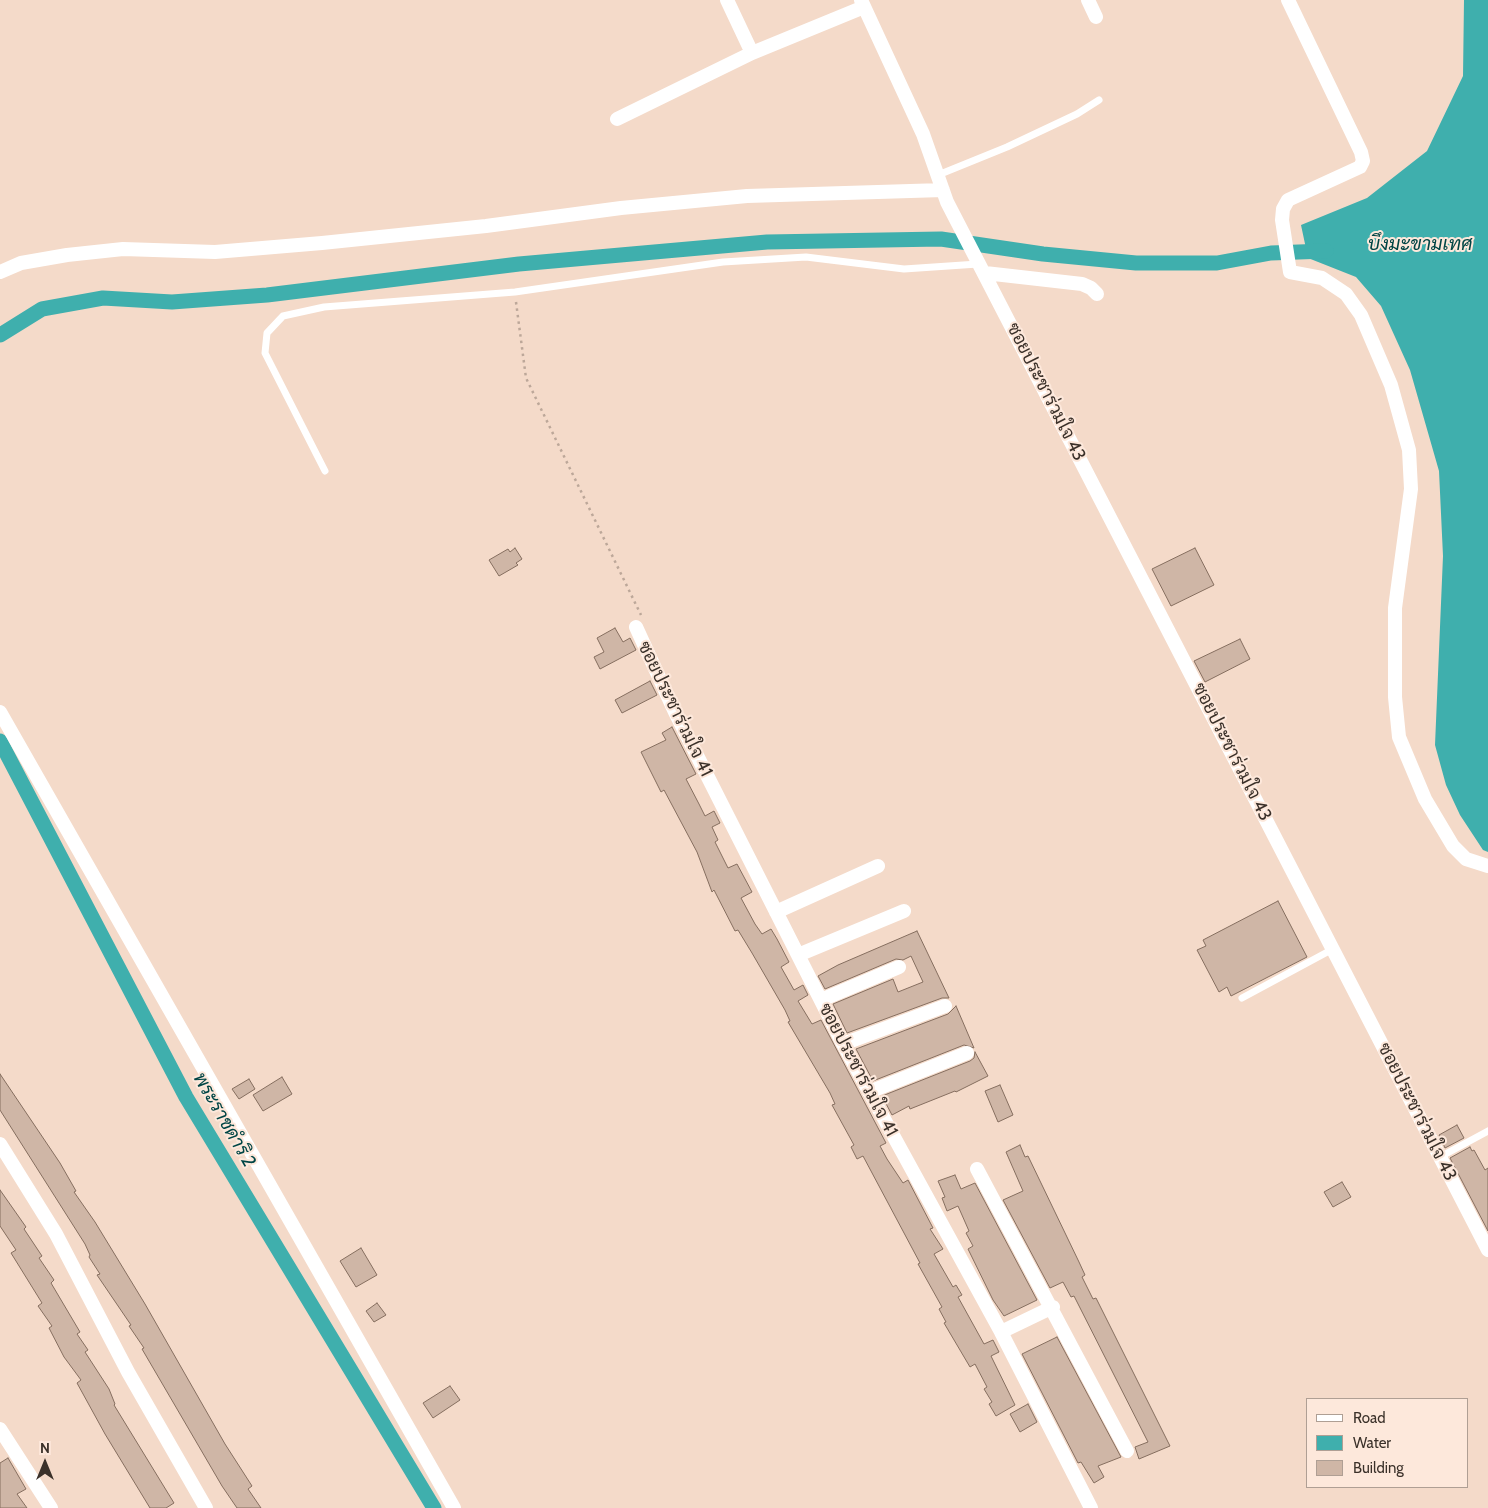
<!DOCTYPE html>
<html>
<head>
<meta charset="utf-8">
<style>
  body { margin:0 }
  #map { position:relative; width:1488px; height:1508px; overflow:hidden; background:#f4dac9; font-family:Cabin,sans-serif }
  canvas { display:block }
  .legend { position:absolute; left:1306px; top:1398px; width:162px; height:90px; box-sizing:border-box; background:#fde8db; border:1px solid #af9f94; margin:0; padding:6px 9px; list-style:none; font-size:15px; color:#3b312a }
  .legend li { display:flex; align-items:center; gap:10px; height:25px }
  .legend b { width:25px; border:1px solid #af9f94 }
  .north { position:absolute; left:20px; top:1438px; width:50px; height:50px; -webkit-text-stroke:4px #fde8db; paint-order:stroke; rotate:0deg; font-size:14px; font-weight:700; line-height:20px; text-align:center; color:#3b312a }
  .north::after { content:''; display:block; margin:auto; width:18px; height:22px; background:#3b312a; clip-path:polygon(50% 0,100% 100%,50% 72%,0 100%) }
</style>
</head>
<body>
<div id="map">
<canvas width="1488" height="1508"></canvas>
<ul class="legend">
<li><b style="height:6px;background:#fff"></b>Road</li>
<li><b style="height:14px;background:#3fafad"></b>Water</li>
<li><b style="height:14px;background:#cfb6a6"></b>Building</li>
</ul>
<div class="north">N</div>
</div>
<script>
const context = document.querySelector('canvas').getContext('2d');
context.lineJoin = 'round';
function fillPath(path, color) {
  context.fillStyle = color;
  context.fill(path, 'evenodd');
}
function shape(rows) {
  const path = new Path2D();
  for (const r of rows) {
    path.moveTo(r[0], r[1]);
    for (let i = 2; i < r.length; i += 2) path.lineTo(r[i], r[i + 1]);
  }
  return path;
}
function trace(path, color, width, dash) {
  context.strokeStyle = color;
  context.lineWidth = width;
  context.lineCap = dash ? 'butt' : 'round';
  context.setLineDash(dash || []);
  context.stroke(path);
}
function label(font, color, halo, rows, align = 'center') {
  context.font = font + ' Cabin,Sarabun,sans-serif';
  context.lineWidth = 4;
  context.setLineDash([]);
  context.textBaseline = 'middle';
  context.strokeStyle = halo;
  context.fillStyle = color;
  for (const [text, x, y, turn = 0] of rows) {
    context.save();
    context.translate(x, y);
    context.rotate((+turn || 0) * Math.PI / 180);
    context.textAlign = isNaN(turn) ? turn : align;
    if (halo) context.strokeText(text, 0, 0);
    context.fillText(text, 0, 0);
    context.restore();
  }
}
const water = shape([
  [1464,0,1488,0,1488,852,1483,850,1460,815,1446,785,1435,745,1443,556,1439,471,1410,370,1381,306,1356,277,1308,258,1301,225,1367,198,1427,151,1463,76]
]);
const canal = shape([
  [0,335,42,309,103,298,172,302,267,295,519,264,767,242,941,239,1043,254,1136,263,1217,263,1271,253,1326,251],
  [0,741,186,1097,434,1508]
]);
const building = shape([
  [515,548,522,559,516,563,518,565,499,576,489,560,508,549,510,552,515,548],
  [1195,548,1214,585,1171,606,1152,569,1195,548],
  [615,628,623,642,630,638,636,650,600,669,594,657,604,652,597,638,615,628],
  [1240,639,1250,659,1205,682,1194,661,1240,639],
  [650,681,657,695,622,713,615,700,650,681],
  [672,727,696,774,686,779,699,804,705,816,714,811,720,823,712,827,718,840,715,842,728,868,737,864,752,892,741,898,755,924,762,934,771,929,777,939,789,962,781,967,794,990,803,985,808,995,798,1001,812,1024,821,1020,886,1143,880,1146,887,1159,903,1183,908,1180,933,1228,930,1229,943,1249,934,1254,953,1287,956,1285,962,1295,958,1297,984,1344,993,1340,999,1352,991,1356,1015,1405,996,1416,989,1404,992,1402,984,1389,987,1387,975,1364,970,1367,944,1323,946,1322,939,1309,942,1307,918,1264,920,1263,863,1156,857,1159,851,1147,854,1145,832,1105,835,1104,830,1093,788,1022,790,1021,785,1010,752,953,738,930,735,931,714,890,712,892,697,852,664,790,661,792,641,752,666,740,662,733,672,727],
  [1278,901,1307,957,1231,996,1227,987,1219,992,1197,950,1206,946,1203,940,1278,901],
  [917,931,949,998,942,998,847,1033,833,1004,893,979,898,992,923,982,911,956,903,960,896,959,825,989,818,976,838,965,917,931],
  [956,1006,974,1048,964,1045,873,1081,856,1049,948,1014,956,1006],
  [975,1052,988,1076,956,1092,955,1091,910,1109,909,1106,892,1115,882,1096,970,1061,974,1058,975,1052],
  [0,1074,60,1163,76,1191,74,1192,95,1222,145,1304,225,1444,252,1486,248,1489,261,1508,237,1508,222,1486,142,1349,144,1348,129,1326,131,1325,97,1275,100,1274,89,1257,90,1255,85,1244,0,1110,0,1074],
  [282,1077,292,1094,263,1111,253,1095,282,1077],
  [249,1079,255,1089,239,1099,232,1089,249,1079],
  [1000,1085,1013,1115,998,1122,985,1091,1000,1085],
  [1457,1125,1464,1138,1445,1148,1439,1135,1457,1125],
  [1020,1145,1025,1157,1028,1156,1079,1262,1085,1275,1082,1277,1093,1299,1096,1298,1170,1446,1139,1459,1135,1447,1148,1442,1074,1296,1071,1297,1063,1282,1050,1288,1003,1200,1023,1191,1006,1152,1020,1145],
  [1470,1147,1472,1151,1474,1150,1485,1170,1488,1168,1488,1231,1450,1158,1470,1147],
  [955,1175,961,1189,975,1183,1037,1300,1004,1316,993,1300,968,1249,973,1246,966,1233,969,1231,958,1206,947,1211,942,1198,945,1197,938,1181,955,1175],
  [1342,1182,1351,1197,1333,1207,1324,1192,1342,1182],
  [0,1190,26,1227,24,1229,42,1256,39,1258,54,1280,51,1283,80,1332,77,1334,88,1350,85,1352,109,1389,115,1404,114,1405,174,1503,166,1508,150,1508,105,1434,77,1383,81,1380,64,1357,49,1328,52,1326,38,1306,42,1303,11,1253,16,1250,0,1226,0,1190],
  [361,1248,377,1275,356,1287,340,1261,361,1248],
  [377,1303,386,1315,374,1322,366,1311,377,1303],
  [1057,1337,1121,1457,1098,1466,1104,1477,1094,1483,1081,1462,1078,1463,1022,1354,1057,1337],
  [450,1386,460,1400,433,1418,423,1403,450,1386],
  [1028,1404,1037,1422,1020,1432,1010,1414,1028,1404],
  [8,1458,26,1489,17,1494,27,1508,0,1508,0,1463,8,1458]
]);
const path = shape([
  [516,302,526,378,641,615]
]);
const lane = shape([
  [938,175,1007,147,1077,114,1099,100],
  [325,471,265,353,267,333,283,316,324,307,515,292,723,262,806,257,904,269,978,264],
  [1242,998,1333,949],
  [1440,1157,1488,1131]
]);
const street = shape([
  [727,0,752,53],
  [861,0,923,134,947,202,1488,1250],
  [1088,0,1096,17],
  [1288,0,1361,152,1363,161,1360,167,1288,200,1283,209,1282,220,1290,272,1322,278,1346,294,1361,315,1391,385,1409,450,1411,489,1395,608,1395,697,1399,737,1425,799,1453,846,1466,859,1488,866],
  [617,119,752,53,864,7],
  [0,272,21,263,67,255,123,249,215,252,322,243,486,226,621,208,747,196,943,190],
  [985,273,1082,284,1091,288,1097,294],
  [636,627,675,712,843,1044,1001,1332,1091,1508],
  [0,712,454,1508],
  [776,912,878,866],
  [798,955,904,911],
  [821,1000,899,967],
  [843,1044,945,1006],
  [869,1092,967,1053],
  [0,1144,56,1234,128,1372,206,1508],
  [977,1169,1127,1451],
  [1001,1332,1053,1307],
  [0,1429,51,1508]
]);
const streetNames = [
  ["ซอยประชาร่วมใจ 43",1046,392,63],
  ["ซอยประชาร่วมใจ 41",675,709,64],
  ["ซอยประชาร่วมใจ 43",1232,752,63],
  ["ซอยประชาร่วมใจ 41",858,1070,62],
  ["ซอยประชาร่วมใจ 43",1417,1112,63]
];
const waterNames = [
  ["บึงมะขามเทศ",1420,244],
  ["พระราชดำริ 2",224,1120,60]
];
fillPath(water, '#3fafad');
trace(canal, '#3fafad', 15);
fillPath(building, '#cfb6a6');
trace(building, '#856e5f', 1);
trace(path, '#bca799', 2.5, [2.5, 4]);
trace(lane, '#fff', 7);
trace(street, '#fff', 14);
label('18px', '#3b312a', '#fde8db', streetNames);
label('italic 19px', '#004545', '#fde8db', waterNames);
</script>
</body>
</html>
